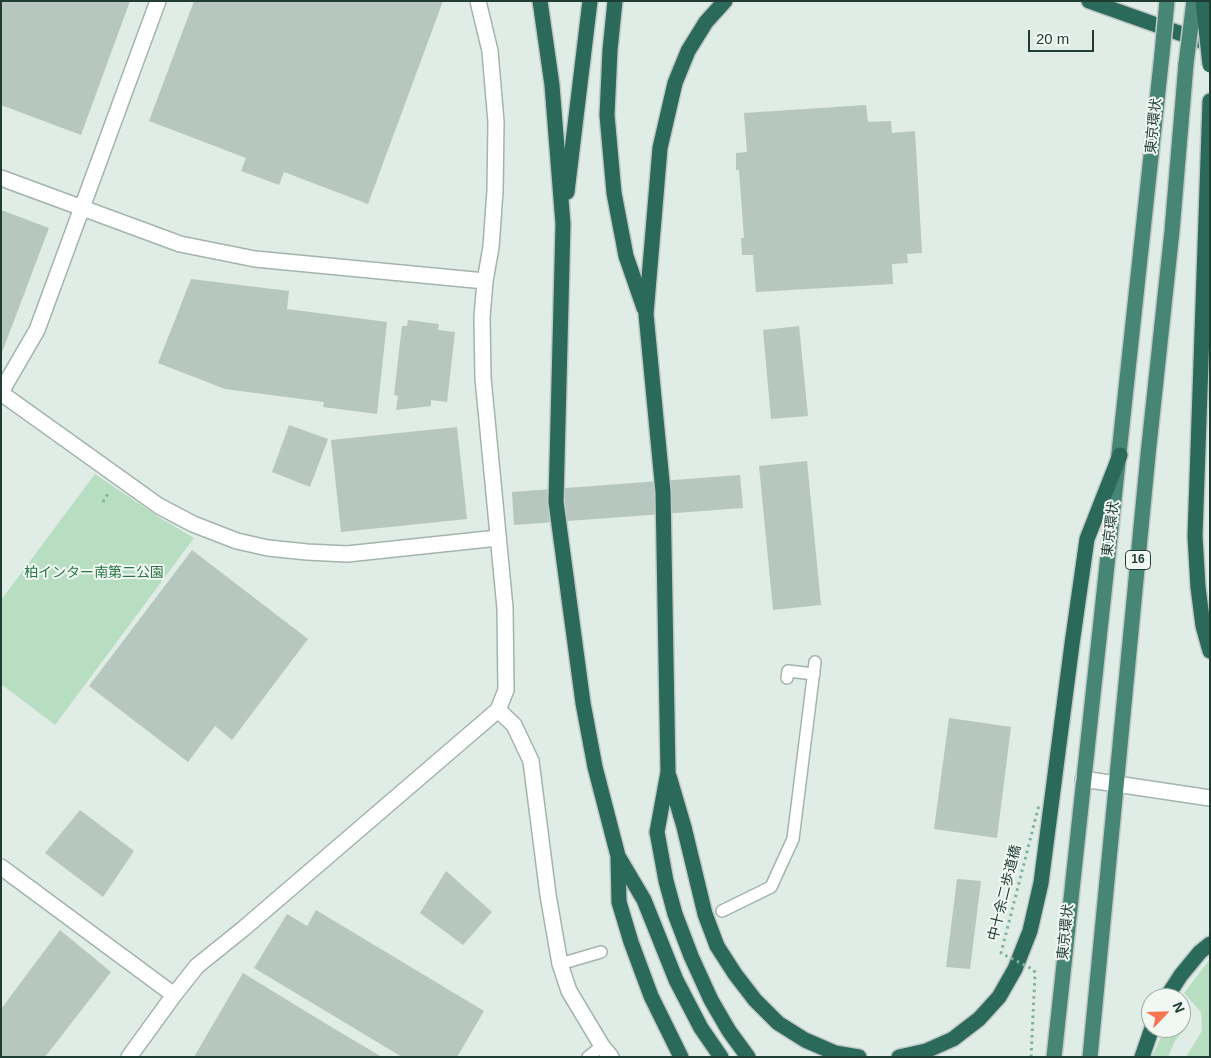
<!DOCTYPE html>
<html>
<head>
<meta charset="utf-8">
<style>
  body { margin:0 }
  #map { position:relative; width:1211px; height:1058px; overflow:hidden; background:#e0ece6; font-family:Arial,sans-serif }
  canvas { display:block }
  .frame { position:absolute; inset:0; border:2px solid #203d34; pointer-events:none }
  .north { position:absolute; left:1141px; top:988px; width:50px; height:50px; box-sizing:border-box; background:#f1f8f4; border:1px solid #9dada7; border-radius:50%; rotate:66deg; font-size:14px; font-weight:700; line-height:20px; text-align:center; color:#203d34 }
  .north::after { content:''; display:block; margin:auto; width:18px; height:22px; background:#f77453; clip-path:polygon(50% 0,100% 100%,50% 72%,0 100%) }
  .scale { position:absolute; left:1028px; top:30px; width:66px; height:22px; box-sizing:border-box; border:2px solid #203d34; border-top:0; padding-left:6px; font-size:15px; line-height:18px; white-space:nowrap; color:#203d34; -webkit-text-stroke:4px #f1f8f4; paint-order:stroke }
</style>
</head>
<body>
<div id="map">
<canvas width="1211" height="1058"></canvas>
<div class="frame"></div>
<div class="north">N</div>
<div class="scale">20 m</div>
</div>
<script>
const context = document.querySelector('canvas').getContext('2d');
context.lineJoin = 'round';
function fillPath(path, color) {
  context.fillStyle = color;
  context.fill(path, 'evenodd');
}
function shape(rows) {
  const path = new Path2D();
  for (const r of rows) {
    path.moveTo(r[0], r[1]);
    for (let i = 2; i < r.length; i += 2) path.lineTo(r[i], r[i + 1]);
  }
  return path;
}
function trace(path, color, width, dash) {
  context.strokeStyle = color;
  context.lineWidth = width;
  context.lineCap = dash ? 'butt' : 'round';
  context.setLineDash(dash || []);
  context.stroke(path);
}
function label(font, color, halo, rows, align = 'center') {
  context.font = font + ' Arial,"Noto Sans JP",sans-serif';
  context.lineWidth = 4;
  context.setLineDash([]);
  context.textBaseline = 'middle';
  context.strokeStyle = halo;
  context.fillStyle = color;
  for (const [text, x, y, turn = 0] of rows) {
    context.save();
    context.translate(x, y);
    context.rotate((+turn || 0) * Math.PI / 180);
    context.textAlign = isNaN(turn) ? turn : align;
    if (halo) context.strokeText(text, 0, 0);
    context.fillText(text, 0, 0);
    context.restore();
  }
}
const green = shape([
  [95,474,160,518,194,538,55,725,1,684,1,600],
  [1210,959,1210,1057,1186,1057,1202,1031,1201,1012,1184,993],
  [1181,1010,1188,1014,1189,1022,1175,1041,1168,1057,1152,1057,1165,1028,1181,1028]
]);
const building = shape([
  [1,1,130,1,81,135,1,105],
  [194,1,443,1,368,204,284,172,279,185,241,171,246,158,149,121],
  [866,105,868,122,891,121,892,133,915,131,922,253,907,254,908,263,892,264,893,284,756,292,753,255,742,255,741,238,744,238,739,170,736,170,736,153,747,152,744,113],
  [1,210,49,228,1,355],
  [191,279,289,291,287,309,387,322,377,414,323,407,324,402,225,389,158,363],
  [408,320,439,324,438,330,455,332,447,402,431,400,431,406,396,410,398,396,394,395,402,326,407,326],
  [799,326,808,416,771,419,763,330],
  [289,425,328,439,310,487,272,472],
  [457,427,467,519,341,532,331,440],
  [807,461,821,605,773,610,759,466],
  [740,475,743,508,514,525,512,492],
  [192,550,308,639,232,740,215,726,188,762,89,686],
  [949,718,1011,727,997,838,934,829],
  [80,810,134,851,103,897,45,853],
  [446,871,492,912,463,945,420,913],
  [957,879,981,881,970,969,946,967],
  [316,910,484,1011,457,1057,402,1057,254,968,287,914,307,926],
  [60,930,111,972,45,1057,1,1057,1,1009],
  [243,973,333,1028,382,1057,194,1057]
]);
const path = shape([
  [103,502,109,492]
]);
const service = shape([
  [787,678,788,671,814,674],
  [722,911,771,887,793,839,815,662],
  [560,964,601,952],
  [588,1057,602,1046]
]);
const minor = shape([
  [1,392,37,330,158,1],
  [1,393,159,506,193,524,237,541,268,548,307,552,347,554,498,538],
  [1083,779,1210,798]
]);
const tertiary = shape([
  [1,178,180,244,255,259,485,281],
  [498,710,514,725,531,761,548,895,560,964,569,991,602,1046,611,1057],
  [1,867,174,995],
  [129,1057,174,995,197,966,243,929,498,710,506,690,505,608,483,378,482,317,485,281,491,247,495,191,496,122,490,51,478,1]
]);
const trunk = shape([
  [1054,1057,1162,54],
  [1090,1057,1148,455,1172,231,1186,64]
]);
const motorway = shape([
  [540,1,552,85,563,224,556,502,583,703,595,767,618,856,619,902,631,942,651,996,681,1057],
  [615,1,610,50,607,115,614,193,626,256,644,308],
  [725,1,706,22,688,51,675,83,660,148,646,314,663,492,668,772,657,832,666,881,675,914,691,956,711,1000,729,1031,748,1057],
  [1089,1,1210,44],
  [1210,101,1195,536,1198,587,1203,626,1210,651],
  [567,192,590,1],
  [669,776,684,827,705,914,717,946,735,974,755,1000,778,1023,805,1040,835,1053,859,1057],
  [618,856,644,900,676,980,701,1028,721,1057],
  [1166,998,1181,975,1200,952,1210,944],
  [899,1057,926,1051,953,1039,979,1019,999,997,1015,969,1030,931,1041,883,1072,644,1087,539,1120,455],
  [1142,1057,1152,1028]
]);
const pathBridge = shape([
  [1031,1057,1035,974,1034,970,1001,953,1039,805]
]);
const trunkBridge = shape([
  [1162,54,1167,1],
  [1186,64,1194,1]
]);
const motorwayBridge = shape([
  [1203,1,1210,65]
]);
const shields = [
  [1138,560,25]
];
const shieldNames = [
  ["16",1138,560]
];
const streetNames = [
  ["東京環状",1154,126,-84],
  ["東京環状",1111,529,-83],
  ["中十余二歩道橋",1005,893,-76],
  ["東京環状",1066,932,-84]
];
const parkNames = [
  ["柏インター南第二公園",94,573]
];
fillPath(green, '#b8dec1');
fillPath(building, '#b5c7bf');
trace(service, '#a3b4ad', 14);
trace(minor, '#a3b4ad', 18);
trace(tertiary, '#a3b4ad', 18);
trace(trunk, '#c1c9c6', 18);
trace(motorway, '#c1c9c6', 18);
trace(path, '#7fb19f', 3, [2.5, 4]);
trace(service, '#fff', 11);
trace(minor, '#fff', 15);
trace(tertiary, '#fff', 15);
trace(trunk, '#478675', 15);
trace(motorway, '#2b6a5a', 15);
trace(trunkBridge, '#c1c9c6', 18, []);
trace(motorwayBridge, '#c1c9c6', 18, []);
trace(pathBridge, '#7fb19f', 3, [2.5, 4]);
trace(trunkBridge, '#478675', 15);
trace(motorwayBridge, '#2b6a5a', 15);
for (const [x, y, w] of shields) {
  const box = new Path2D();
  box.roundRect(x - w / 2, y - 9.5, w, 19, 4);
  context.fillStyle = '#f1f8f4';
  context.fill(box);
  trace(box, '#203d34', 1);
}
label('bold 12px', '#203d34', null, shieldNames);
label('14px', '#203d34', '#f1f8f4', streetNames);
label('14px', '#297543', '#f1f8f4', parkNames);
</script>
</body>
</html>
